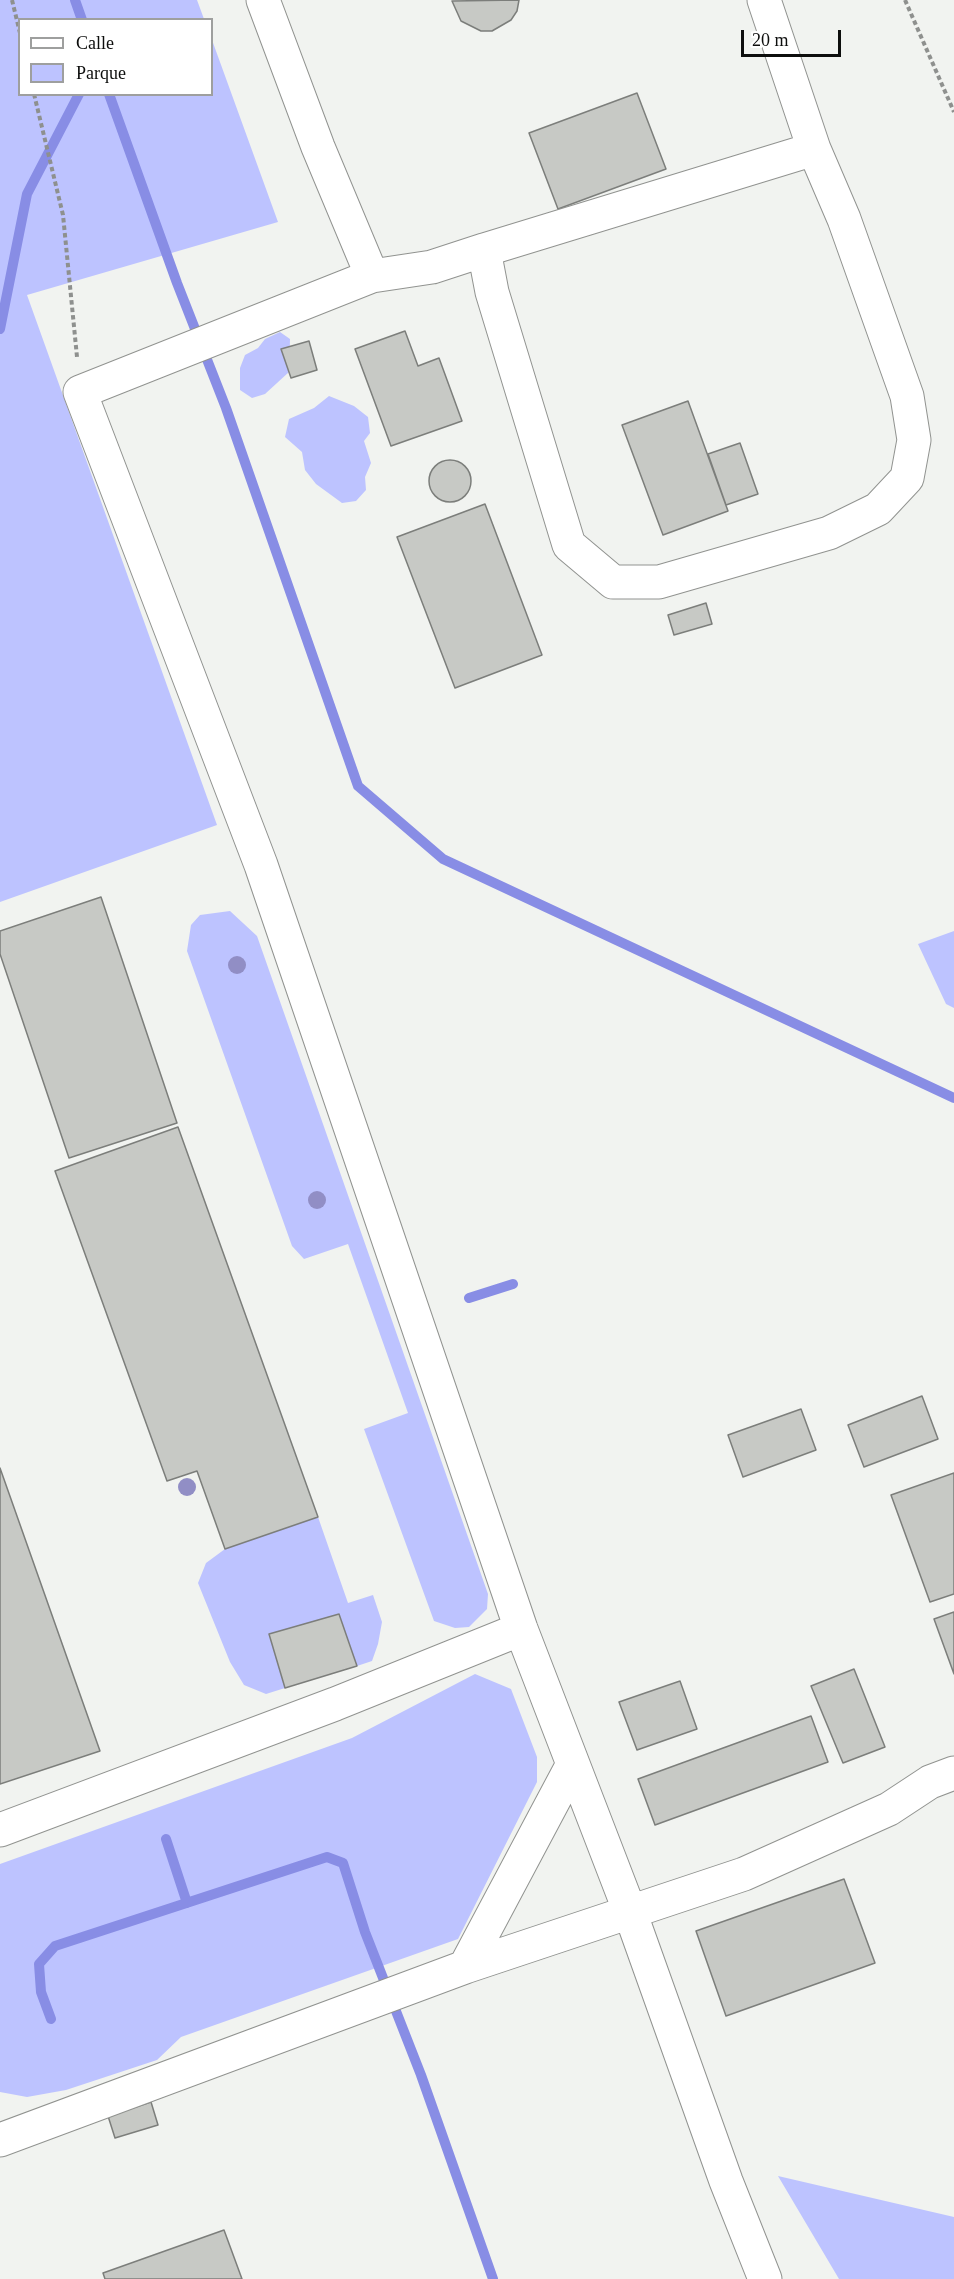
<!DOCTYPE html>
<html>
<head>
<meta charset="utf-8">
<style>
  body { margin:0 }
  #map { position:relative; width:954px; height:2279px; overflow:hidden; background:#f1f3f0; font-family:"Times New Roman",serif }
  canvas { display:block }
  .legend { position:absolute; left:18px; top:18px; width:195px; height:78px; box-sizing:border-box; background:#fff; border:2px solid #9e9f9e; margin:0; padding:8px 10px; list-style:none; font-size:18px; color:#0d0e0d }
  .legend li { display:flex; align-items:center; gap:12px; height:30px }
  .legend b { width:30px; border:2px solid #9e9f9e }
  .scale { position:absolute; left:741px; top:30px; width:100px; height:27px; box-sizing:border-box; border:3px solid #0d0e0d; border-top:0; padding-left:8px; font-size:18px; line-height:21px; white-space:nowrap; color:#0d0e0d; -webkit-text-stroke:4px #fff; paint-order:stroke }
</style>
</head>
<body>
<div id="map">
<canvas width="954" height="2279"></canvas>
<ul class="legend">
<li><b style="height:8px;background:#fff"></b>Calle</li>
<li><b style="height:16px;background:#bdc3ff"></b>Parque</li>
</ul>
<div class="scale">20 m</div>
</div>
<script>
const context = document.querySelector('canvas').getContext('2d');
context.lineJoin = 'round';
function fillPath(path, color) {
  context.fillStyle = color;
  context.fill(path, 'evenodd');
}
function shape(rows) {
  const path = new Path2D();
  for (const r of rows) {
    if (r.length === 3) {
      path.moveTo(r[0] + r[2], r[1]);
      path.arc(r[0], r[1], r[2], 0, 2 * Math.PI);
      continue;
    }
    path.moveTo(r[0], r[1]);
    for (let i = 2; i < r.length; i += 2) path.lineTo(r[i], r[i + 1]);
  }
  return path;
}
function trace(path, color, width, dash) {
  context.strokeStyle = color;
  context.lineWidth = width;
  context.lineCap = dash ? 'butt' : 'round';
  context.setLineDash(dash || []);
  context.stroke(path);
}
const green = shape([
  [0,0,197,0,204,19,20,20,20,94,212,94,212,40,278,222,27,295,217,825,0,902],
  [280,332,290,339,289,372,265,394,252,398,240,390,240,368,245,355,258,348,265,339],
  [329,396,354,406,368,417,370,433,364,441,371,463,365,477,366,490,356,501,342,503,316,484,305,470,302,452,285,437,289,419,314,408],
  [230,911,257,936,488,1594,487,1609,469,1627,455,1628,434,1621,364,1429,408,1413,348,1244,304,1259,292,1246,187,951,191,925,200,915],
  [954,931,954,1008,946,1004,918,944],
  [318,1517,348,1603,373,1595,382,1622,378,1644,372,1661,357,1666,339,1614,270,1634,285,1688,266,1694,244,1685,230,1662,198,1583,206,1563,225,1549],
  [475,1674,511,1689,537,1757,537,1782,458,1939,181,2037,157,2060,66,2090,27,2097,0,2092,0,1864,352,1738],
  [778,2176,954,2217,954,2279,839,2279]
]);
const stream = shape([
  [75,0,82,20],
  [109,94,177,283,226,408,358,786,443,859,954,1098],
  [0,329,27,194,79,94],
  [469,1298,513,1284],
  [166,1839,187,1903],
  [51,2019,41,1992,39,1964,55,1946,327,1857,343,1863,365,1932,421,2075,493,2279]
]);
const building = shape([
  [519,0,517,11,511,20,492,31,481,31,461,21,452,1,519,0],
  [637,93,666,169,558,209,529,133,637,93],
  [405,331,418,366,439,358,462,421,391,446,355,349,405,331],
  [309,341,317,370,291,378,281,349,309,341],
  [688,401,728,511,663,535,622,425,688,401],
  [740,443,758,494,726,505,708,454,740,443],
  [450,481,21],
  [485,504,542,655,455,688,397,537,485,504],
  [706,603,712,624,674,635,668,615,706,603],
  [101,897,177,1123,69,1158,0,954,0,931,101,897],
  [178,1127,318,1517,225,1549,197,1471,167,1481,55,1171,178,1127],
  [922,1396,938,1439,864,1467,848,1425,922,1396],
  [801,1409,816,1450,743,1477,728,1435,801,1409],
  [0,1468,100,1751,0,1784,0,1468],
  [954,1473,954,1594,930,1602,891,1495,954,1473],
  [954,1612,954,1674,934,1619,954,1612],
  [339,1614,357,1666,285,1688,269,1634,339,1614],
  [854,1669,885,1747,843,1763,811,1686,854,1669],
  [680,1681,697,1729,637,1750,619,1702,680,1681],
  [811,1716,828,1762,655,1825,638,1779,811,1716],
  [844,1879,875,1963,726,2016,696,1931,844,1879],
  [151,2102,158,2125,115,2138,108,2116,151,2102],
  [224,2230,242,2279,105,2279,103,2273,224,2230]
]);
const path = shape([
  [12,0,20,33],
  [905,0,954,112],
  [34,94,63,215,77,357]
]);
const minor = shape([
  [263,0,318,147,372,276],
  [764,0,814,149,844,219,907,396,914,440,907,478,878,509,829,533,659,582,613,582,569,545,492,292,484,250,432,267,372,276,80,392,261,865,521,1629,630,1912,726,2181,765,2279],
  [484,250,814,149],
  [0,1830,335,1704,521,1629],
  [465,1967,744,1874,889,1809,930,1782,954,1773],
  [0,2140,465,1967,573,1764]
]);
const trees = [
  [237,965],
  [317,1200],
  [187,1487]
];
fillPath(green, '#bdc3ff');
trace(stream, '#888de5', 10);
fillPath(building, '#c7c9c5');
trace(building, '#7c7e7b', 1.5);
trace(minor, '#919390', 35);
trace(path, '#8e908e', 4, [4.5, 3]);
trace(minor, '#fff', 33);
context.fillStyle = '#918ec5';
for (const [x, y] of trees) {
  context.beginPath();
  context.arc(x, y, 9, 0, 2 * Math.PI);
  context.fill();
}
</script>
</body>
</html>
